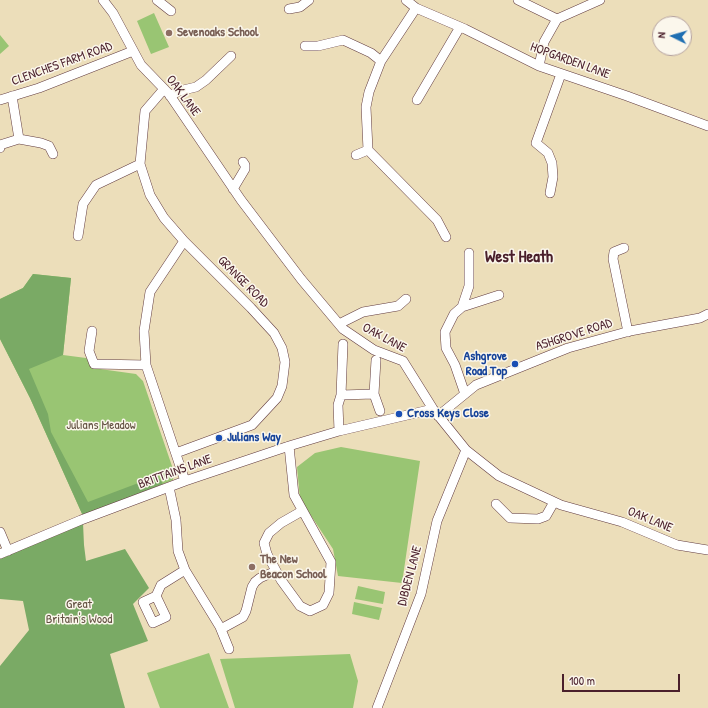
<!DOCTYPE html>
<html>
<head>
<meta charset="utf-8">
<style>
  body { margin:0 }
  #map { position:relative; width:708px; height:708px; overflow:hidden; background:#ecdeba; font-family:"Patrick Hand",sans-serif }
  canvas { display:block }
  .north { position:absolute; left:652px; top:16px; width:40px; height:40px; box-sizing:border-box; background:#fbf7ec; border:1px solid #b4a19f; border-radius:50%; rotate:275deg; font-size:11px; font-weight:700; line-height:16px; text-align:center; color:#4a1f2b }
  .north::after { content:''; display:block; margin:auto; width:14px; height:18px; background:#1f6fb2; clip-path:polygon(50% 0,100% 100%,50% 72%,0 100%) }
  .scale { position:absolute; left:562px; top:674px; width:118px; height:18px; box-sizing:border-box; border:2px solid #4a1f2b; border-top:0; padding-left:5px; font-size:12px; line-height:14px; white-space:nowrap; color:#4a1f2b; -webkit-text-stroke:3px #fbf7ec; paint-order:stroke }
</style>
</head>
<body>
<div id="map">
<canvas width="708" height="708"></canvas>
<div class="north">N</div>
<div class="scale">100 m</div>
</div>
<script>
const context = document.querySelector('canvas').getContext('2d');
context.lineJoin = 'round';
function fillPath(path, color) {
  context.fillStyle = color;
  context.fill(path, 'evenodd');
}
function shape(rows) {
  const path = new Path2D();
  for (const r of rows) {
    path.moveTo(r[0], r[1]);
    for (let i = 2; i < r.length; i += 2) path.lineTo(r[i], r[i + 1]);
  }
  return path;
}
function trace(path, color, width, dash) {
  context.strokeStyle = color;
  context.lineWidth = width;
  context.lineCap = dash ? 'butt' : 'round';
  context.setLineDash(dash || []);
  context.stroke(path);
}
function label(font, color, halo, rows, align = 'center') {
  context.font = font + ' "Patrick Hand",sans-serif';
  context.lineWidth = 3;
  context.setLineDash([]);
  context.textBaseline = 'middle';
  context.strokeStyle = halo;
  context.fillStyle = color;
  for (const [text, x, y, turn = 0] of rows) {
    context.save();
    context.translate(x, y);
    context.rotate((+turn || 0) * Math.PI / 180);
    context.textAlign = isNaN(turn) ? turn : align;
    if (halo) context.strokeText(text, 0, 0);
    context.fillText(text, 0, 0);
    context.restore();
  }
}
const green = shape([
  [154,13,169,47,151,54,137,21],
  [0,35,9,46,0,54],
  [33,274,71,278,63,355,86,358,100,369,136,374,143,381,174,472,173,480,83,516,30,398,0,339,0,299,23,288],
  [341,447,420,461,402,583,338,576,333,549,300,499,297,467,315,453],
  [358,586,385,592,383,604,355,599],
  [354,602,382,608,379,620,352,614],
  [209,653,229,708,160,708,147,673],
  [350,654,358,681,353,708,235,708,220,659]
]);
const forest = shape([
  [33,274,71,278,63,355,29,369,48,414,51,432,88,502,157,476,163,484,83,516,30,398,0,339,0,299,23,288],
  [83,523,84,545,86,561,125,549,149,588,133,604,148,641,110,654,125,708,0,708,0,666,29,630,23,601,0,599,0,559]
]);
const minor = shape([
  [103,0,113,13,141,65,169,94,241,200,301,279,343,329,374,350,403,361,433,409,466,450,499,476,561,505,622,522,677,545,708,550],
  [157,0,171,11],
  [406,0,416,8,465,29,539,66,627,96,708,126],
  [518,0,557,19],
  [289,9,300,7,309,0],
  [305,46,318,46,343,40,371,53,381,61],
  [539,66,544,42,557,19,600,0],
  [164,89,145,111,140,164,150,195,164,218,184,241,251,308,274,333,282,348,285,362,282,386,277,398,252,425,176,453],
  [12,96,19,139],
  [170,96,179,91,196,87,206,80,231,56],
  [0,100,39,88,133,51],
  [417,100,460,27],
  [0,148,0,145,19,139,41,143,49,146,53,154],
  [368,150,437,220,446,237],
  [356,155,368,150,366,107,369,92,381,61,416,8],
  [233,189,245,169,245,165,243,162],
  [550,193,553,177,552,163,548,153,536,143,561,74],
  [78,236,83,204,96,185,140,164],
  [184,241,150,292,144,331,146,365,185,481],
  [624,248,614,252,613,259,628,332],
  [462,307,469,286,469,253],
  [339,324,363,312,398,306,406,299],
  [92,331,89,351,94,364,146,365],
  [374,394,376,360],
  [465,394,455,365,446,348,445,332,454,314,462,307,499,295],
  [341,395,374,394,380,411],
  [438,416,476,385,568,348,630,331,700,318,708,314],
  [339,431,338,405,341,395,343,344],
  [289,446,294,495,331,562,329,593,323,605,310,611,300,606,281,580,267,554,264,543,269,533,281,523,302,511],
  [169,487,176,520,178,551,185,570,220,627,229,649],
  [496,504,510,518,538,519,546,516,554,502],
  [0,532,8,551],
  [0,554,81,520,185,481,289,446,339,431,433,409],
  [156,596,166,617,153,623,143,602,156,596],
  [156,596,161,585,185,570],
  [221,629,243,617,246,611,252,587,255,582,260,578,276,571],
  [377,708,421,594,437,521,466,450]
]);
const markers = [
  [169,33,4,"#8d6e63"],
  [515,364,4,"#1a4fb4"],
  [399,414,4,"#1a4fb4"],
  [219,438,4,"#1a4fb4"],
  [252,567,4,"#8d6e63"]
];
const educationNames = [
  ["Sevenoaks School",177,33],
  ["The New",260,560],
  ["Beacon School",260,575]
];
const streetNames = [
  ["HOPGARDEN LANE",570,61,20],
  ["CLENCHES FARM ROAD",62,64,-20],
  ["OAK LANE",183,96,53],
  ["GRANGE ROAD",243,282,45],
  ["ASHGROVE ROAD",574,335,-18],
  ["OAK LANE",384,338,28],
  ["BRITTAINS LANE",175,472,-20],
  ["OAK LANE",650,520,22],
  ["DIBDEN LANE",410,576,-75]
];
const transitNames = [
  ["Ashgrove",507,357,"right"],
  ["Road Top",507,372,"right"],
  ["Cross Keys Close",407,414],
  ["Julians Way",227,438]
];
const parkNames = [
  ["Julians Meadow",101,426],
  ["Great",79,605],
  ["Britain's Wood",79,620]
];
const districtNames = [
  ["West Heath",519,257]
];
fillPath(green, '#99c573');
fillPath(forest, '#7aaa65');
trace(minor, '#623c40', 10);
trace(minor, '#fff', 9);
for (const [x, y, r, color] of markers) {
  const dot = new Path2D();
  dot.arc(x, y, r, 0, 2 * Math.PI);
  context.fillStyle = color;
  context.fill(dot);
  trace(dot, '#fbf7ec', 1.5);
}
label('bold 13px', '#785e54', '#fbf7ec', educationNames, 'left');
label('13px', '#4a1f2b', '#fbf7ec', streetNames);
label('bold 13px', '#164399', '#fbf7ec', transitNames, 'left');
label('13px', '#625141', '#fbf7ec', parkNames);
label('bold 17px', '#4a1f2b', '#fbf7ec', districtNames);
</script>
</body>
</html>
